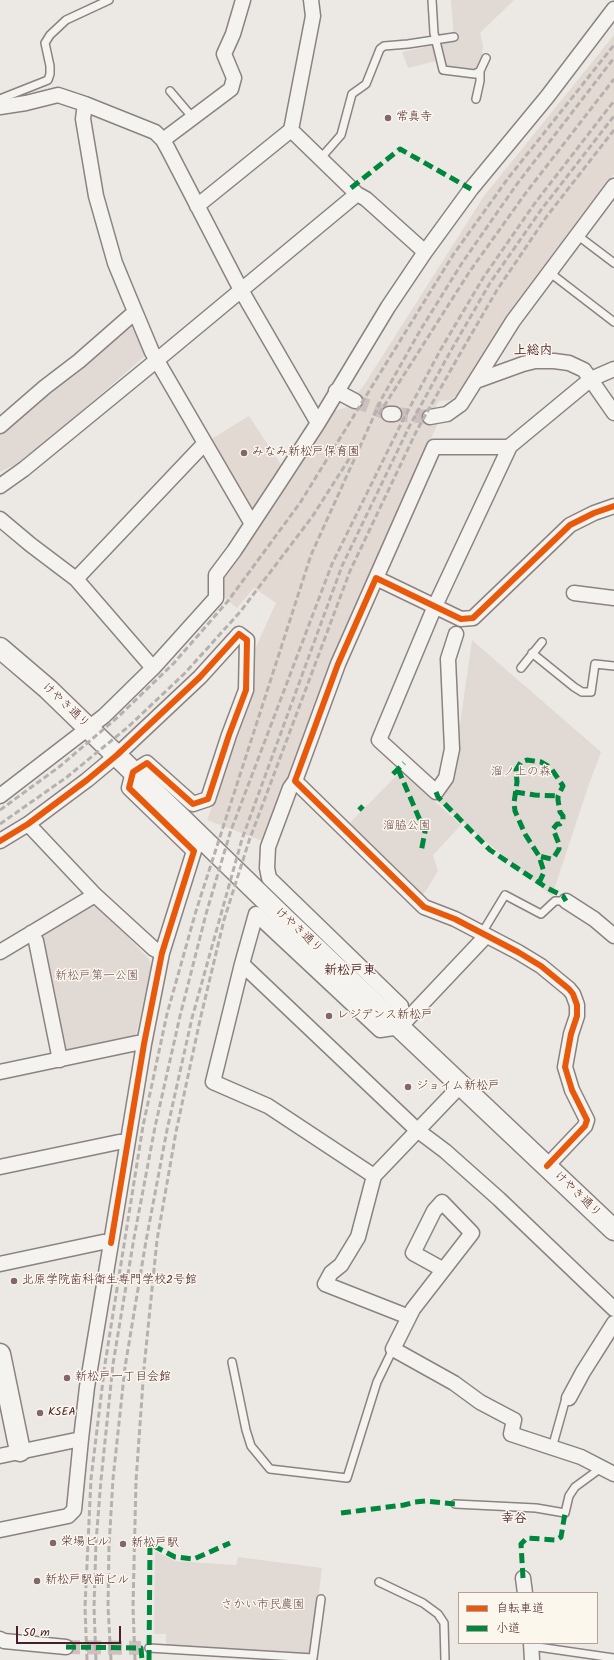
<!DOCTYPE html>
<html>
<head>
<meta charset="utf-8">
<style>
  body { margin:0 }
  #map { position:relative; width:614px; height:1660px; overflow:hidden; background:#ece9e4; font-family:Kalam,"Klee One",sans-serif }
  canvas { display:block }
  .legend { position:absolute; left:458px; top:1592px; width:140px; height:52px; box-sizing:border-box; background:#fbf7ec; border:1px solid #b4a19f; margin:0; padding:5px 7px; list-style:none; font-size:12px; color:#4a1f2b }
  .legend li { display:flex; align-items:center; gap:8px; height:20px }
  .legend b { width:20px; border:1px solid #b4a19f }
  .scale { position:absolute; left:16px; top:1626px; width:105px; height:18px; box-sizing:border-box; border:2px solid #4a1f2b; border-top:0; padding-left:5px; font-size:12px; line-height:14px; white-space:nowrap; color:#4a1f2b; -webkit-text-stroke:3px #fbf7ec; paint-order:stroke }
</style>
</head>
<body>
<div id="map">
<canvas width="614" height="1660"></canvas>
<ul class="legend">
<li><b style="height:5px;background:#e8590c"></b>自転車道</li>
<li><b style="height:5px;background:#00873e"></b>小道</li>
</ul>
<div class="scale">50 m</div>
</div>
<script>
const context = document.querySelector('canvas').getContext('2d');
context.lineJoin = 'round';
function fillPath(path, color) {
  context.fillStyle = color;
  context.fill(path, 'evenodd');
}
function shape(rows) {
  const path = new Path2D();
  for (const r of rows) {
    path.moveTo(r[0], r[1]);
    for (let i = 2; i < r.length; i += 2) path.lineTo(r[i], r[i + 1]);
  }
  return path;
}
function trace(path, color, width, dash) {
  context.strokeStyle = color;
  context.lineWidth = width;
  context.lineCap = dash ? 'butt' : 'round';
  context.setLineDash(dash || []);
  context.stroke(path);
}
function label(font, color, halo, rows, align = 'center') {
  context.font = font + ' Kalam,"Klee One",sans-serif';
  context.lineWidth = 3;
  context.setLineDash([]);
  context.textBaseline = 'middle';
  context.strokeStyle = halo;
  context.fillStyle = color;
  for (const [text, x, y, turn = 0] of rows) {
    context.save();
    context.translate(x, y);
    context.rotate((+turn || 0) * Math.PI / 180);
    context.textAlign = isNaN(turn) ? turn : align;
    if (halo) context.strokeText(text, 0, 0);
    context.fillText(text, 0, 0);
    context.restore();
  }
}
const built = shape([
  [614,35,614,174,535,280,468,386,451,400,439,401,426,424,438,423,357,603,265,842,207,820,240,730,254,651,276,603,254,588,237,608,219,593,227,569,331,412,347,407,364,385,484,196],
  [249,416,282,466,252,514,208,441]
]);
const green = shape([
  [451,0,514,0,480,33,483,45,482,57,476,70,448,67,436,61,408,68,402,52,454,41],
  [131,324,145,356,26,459,0,472,0,431],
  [472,640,601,752,588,787,552,896,436,800,452,781],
  [401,771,461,825,433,855,438,871,423,895,348,825],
  [91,904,98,906,149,959,151,967,137,1032,132,1038,66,1052,39,940,41,933],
  [155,1551,175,1561,236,1565,238,1557,322,1568,311,1655,166,1646,166,1634,154,1634]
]);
const streetTunnel = shape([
  [355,401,389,414],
  [394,414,430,417],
  [66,1647,141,1648]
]);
const lane = shape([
  [432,0,434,33,443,70,475,74,480,71,486,58],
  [170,91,193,118],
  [0,99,48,80,50,74,50,66,45,43,50,35,66,20,109,0],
  [476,99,480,81,480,71],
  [320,159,341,135,352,94,366,84,380,49,384,46,408,44,454,37],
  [577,235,614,263],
  [549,272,614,322],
  [532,653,574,687,582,692,591,692,595,664,614,666],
  [521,668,542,642],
  [482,933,505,895,541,914,555,901,566,901],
  [232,1362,246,1430,251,1446,270,1469,347,1478,377,1382,393,1349],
  [552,1448,566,1398,568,1398],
  [455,1504,536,1508,565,1513,569,1496,575,1487,601,1468],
  [379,1582,423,1603,438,1614,444,1623,445,1660],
  [531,1646,614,1658],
  [149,1648,313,1658,321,1599]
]);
const street = shape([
  [85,104,83,119,96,196,115,263,129,297,152,352,252,524],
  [0,107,26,103,58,95,85,104,155,132,163,140,168,149,241,290,318,423],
  [291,130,313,16,311,0],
  [163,140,231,89,234,78,224,54,233,34,243,0],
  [425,252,471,189,547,97,614,9],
  [476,381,523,364,535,361,554,361,569,363,584,370,614,413],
  [336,391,355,401],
  [389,414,394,414],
  [430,417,447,414,461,404,513,321,614,186],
  [0,426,45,387,79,361,135,312],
  [0,486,24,469,157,360,357,194],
  [0,519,31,545,76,579,153,668],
  [376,578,434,447,506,447,510,446,591,379,614,369],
  [76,579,204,444],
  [574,593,614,598],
  [456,634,448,659,452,749,446,778,436,792,379,740,435,606,510,446],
  [295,781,290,788,268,847,267,868,269,878,401,1006,400,1027],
  [0,796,104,716,153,668,216,598,216,575,234,551,279,483,318,423,388,307,425,252,366,199,357,194,291,130,197,206],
  [28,824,95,895,154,949,162,953],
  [0,841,28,824,87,780,117,755,200,677,239,634,247,640,246,690,229,735,208,799,193,804,147,763,133,772,129,788,194,851,162,953,144,1044,111,1243],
  [566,901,594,919,614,936],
  [31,933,36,941,60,1060],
  [0,952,95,895],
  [242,964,417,1130,445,1151,499,1199,614,1309],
  [0,1072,137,1043,144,1044],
  [461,1085,374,1176,358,1237,341,1265,331,1273,325,1284,409,1317,393,1349,454,1383,480,1402,514,1420,511,1434,581,1457,614,1474],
  [547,1166,585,1126,587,1120,572,1090,565,1067,571,1034,577,1016,577,1005,573,994,569,989,541,966,518,952,455,919,424,907,295,781,338,664,376,578,461,619,473,618,570,525,594,513,614,506],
  [0,1167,119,1142,127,1142],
  [374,1176,268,1106,213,1082,242,964,256,914,380,1030,400,1027,486,936],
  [0,1264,103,1242,111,1243,87,1387,81,1439,0,1456],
  [409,1317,413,1309,472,1233,442,1202,434,1211,413,1253,442,1269],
  [569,1398,583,1372,614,1323],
  [0,1530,68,1516,74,1510,81,1439],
  [523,1578,525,1593],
  [0,1639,4,1641,66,1647],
  [531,1643,532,1660]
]);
const secondary = shape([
  [0,648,48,689,284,918,614,1230],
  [0,1354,20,1451]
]);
const rail = shape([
  [379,414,470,271,525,194,614,79],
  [0,810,59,767,118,717,174,663,228,601,300,503,453,255,509,177,614,45],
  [0,824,67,777,128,727,185,673,240,612,312,517,351,456],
  [87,1660,85,1607,91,1479,105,1364,143,1126,167,1014,196,911,311,555,382,398,421,329,462,263,517,184,614,58],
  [96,1660,94,1607,96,1542,101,1480,113,1364,134,1238,155,1127,180,1016,206,914,230,833,332,564,402,422,441,349,483,278,535,203,614,101],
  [111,1660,108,1607,109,1546,113,1479,125,1367,146,1241,167,1130,192,1018,242,839,342,566,409,427,449,354,490,283,541,210,614,116],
  [135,1660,133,1607,136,1481,144,1368,157,1240,176,1132,200,1020,224,920,249,841,350,571,417,430,457,359,497,290,547,216,614,130]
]);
const quiet = shape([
  [351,188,400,149,471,189],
  [398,769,425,832,421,852],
  [393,774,404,763],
  [436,792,438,797,490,850,547,888,563,896,566,901],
  [515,792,535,795,558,796],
  [359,810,363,806],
  [539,883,544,872,539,856,525,834,515,811,514,803,517,782,516,770,521,762,527,760,541,762,551,768,563,786,558,796,558,800,560,812,563,816,563,821,560,824,557,824,553,829,559,844,559,849,554,857,551,859,539,856],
  [341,1513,404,1505,415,1502,426,1501,455,1504],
  [523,1578,521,1544,527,1538,556,1540,561,1537,565,1513],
  [66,1647,141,1648,142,1660],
  [149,1660,150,1544,175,1557,194,1559,230,1543]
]);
const cycleway = shape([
  [0,841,28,824,87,780,117,755,200,677,239,634,247,640,246,690,229,735,208,799,193,804,147,763,133,772,129,788,194,851,162,953,144,1044,111,1243],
  [547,1166,585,1126,587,1120,572,1090,565,1067,571,1034,577,1016,577,1005,573,994,569,989,541,966,518,952,455,919,424,907,295,781,338,664,376,578,461,619,473,618,570,525,594,513,614,506]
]);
const markers = [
  [388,118,4,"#83666c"],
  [244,453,4,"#83666c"],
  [329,1016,4,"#83666c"],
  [408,1087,4,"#83666c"],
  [14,1281,4,"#83666c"],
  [67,1378,4,"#83666c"],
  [40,1413,4,"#83666c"],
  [53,1543,4,"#83666c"],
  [123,1544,4,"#83666c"],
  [37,1581,4,"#83666c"]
];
const poiNames = [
  ["常真寺",396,118],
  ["みなみ新松戸保育園",252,453],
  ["レジデンス新松戸",337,1016],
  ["ジョイム新松戸",416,1087],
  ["北原学院歯科衛生専門学校2号館",22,1281],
  ["新松戸一丁目会館",75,1378],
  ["KSEA",48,1413],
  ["栄場ビル",61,1543],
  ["新松戸駅",131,1544],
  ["新松戸駅前ビル",45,1581]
];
const streetNames = [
  ["けやき通り",65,706,43],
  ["けやき通り",298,931,43],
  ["けやき通り",577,1195,44]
];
const parkNames = [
  ["溜ノ上の森",521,773],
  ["溜脇公園",407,827],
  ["新松戸第一公園",97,977],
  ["さかい市民農園",263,1606]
];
const neighbourhoodNames = [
  ["上総内",533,352],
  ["新松戸東",350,972],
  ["幸谷",514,1520]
];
fillPath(built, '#e2d9d3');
fillPath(green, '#e1d9d4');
trace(streetTunnel, '#ccc1bf', 14, [14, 7]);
trace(lane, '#8b8282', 10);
trace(street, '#8b8282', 17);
trace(secondary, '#8b8282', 23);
trace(lane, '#f4f3ef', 7);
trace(street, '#f4f3ef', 14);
trace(secondary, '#f4f3ef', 20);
trace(rail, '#b6b1af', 3, [6, 3]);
trace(quiet, '#00873e', 5, [10, 5]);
trace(cycleway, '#e8590c', 6);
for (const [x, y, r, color] of markers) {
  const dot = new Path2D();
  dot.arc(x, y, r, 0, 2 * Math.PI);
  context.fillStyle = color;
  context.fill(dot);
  trace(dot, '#fbf7ec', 1.5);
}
label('12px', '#4a1f2b', '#fbf7ec', poiNames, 'left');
label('12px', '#4a1f2b', '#fbf7ec', streetNames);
label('12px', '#6e4a52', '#fbf7ec', parkNames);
label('bold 13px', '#4a1f2b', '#fbf7ec', neighbourhoodNames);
</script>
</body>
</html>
